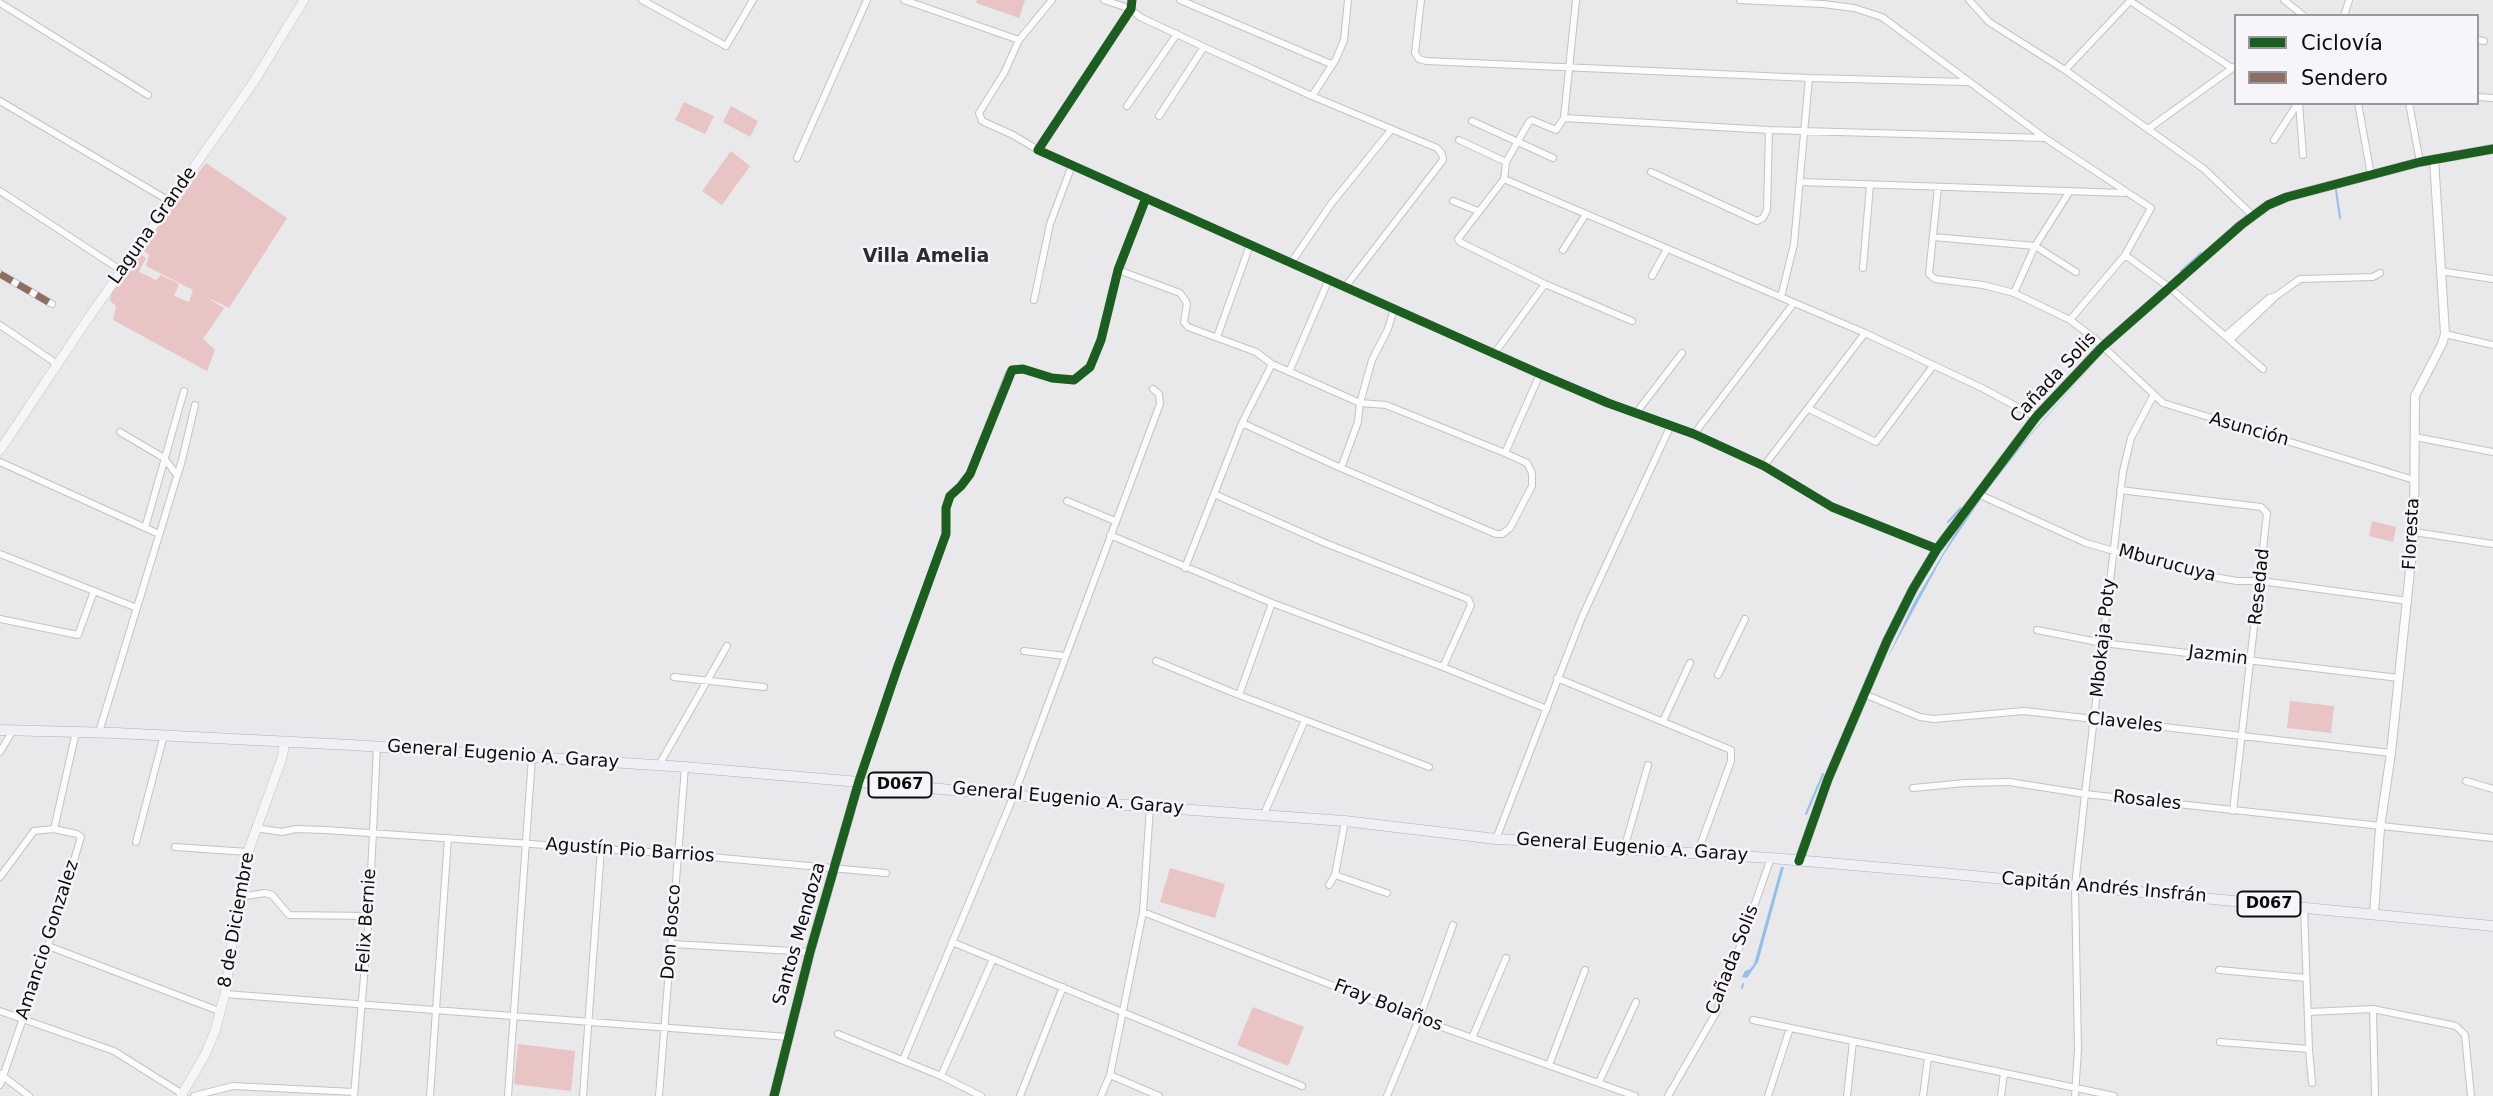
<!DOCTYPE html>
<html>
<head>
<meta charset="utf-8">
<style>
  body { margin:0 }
  #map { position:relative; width:2493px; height:1096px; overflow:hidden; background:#e9e8ea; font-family:"DejaVu Sans",sans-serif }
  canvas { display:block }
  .legend { position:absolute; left:2234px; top:14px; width:245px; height:91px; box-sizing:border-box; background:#f7f5f9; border:2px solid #99989b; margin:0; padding:9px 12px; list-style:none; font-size:21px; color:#0d0c0d }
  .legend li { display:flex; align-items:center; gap:14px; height:35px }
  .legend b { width:35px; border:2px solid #99989b }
</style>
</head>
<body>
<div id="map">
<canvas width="2493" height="1096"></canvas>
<ul class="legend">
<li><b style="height:9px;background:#1b5e20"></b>Ciclovía</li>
<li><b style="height:9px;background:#8d6e63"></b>Sendero</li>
</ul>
</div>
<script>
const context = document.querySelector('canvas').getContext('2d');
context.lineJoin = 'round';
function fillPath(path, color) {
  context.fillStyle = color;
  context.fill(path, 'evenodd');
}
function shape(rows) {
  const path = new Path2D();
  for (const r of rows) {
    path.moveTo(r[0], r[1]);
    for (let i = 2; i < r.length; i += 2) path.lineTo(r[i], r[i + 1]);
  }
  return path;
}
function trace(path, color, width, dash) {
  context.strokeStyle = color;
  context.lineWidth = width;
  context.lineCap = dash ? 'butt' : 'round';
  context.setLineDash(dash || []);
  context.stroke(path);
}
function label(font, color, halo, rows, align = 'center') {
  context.font = font + ' "DejaVu Sans",sans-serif';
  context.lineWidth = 5;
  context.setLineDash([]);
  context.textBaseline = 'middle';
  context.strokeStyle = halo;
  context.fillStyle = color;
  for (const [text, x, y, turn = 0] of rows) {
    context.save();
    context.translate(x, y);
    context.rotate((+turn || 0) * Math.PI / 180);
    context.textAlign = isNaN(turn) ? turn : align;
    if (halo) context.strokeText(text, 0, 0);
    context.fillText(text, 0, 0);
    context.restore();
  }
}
const green = shape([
  [977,0,1025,0,1019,18,976,3],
  [684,102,714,116,705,134,675,120],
  [731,106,758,121,750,137,723,122],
  [731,151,750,166,722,205,702,191],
  [206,163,287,218,229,308,204,296,224,308,203,339,215,350,207,371,113,320,116,306,110,301,112,291,139,253,146,258,139,272,156,280,161,275,179,284,174,296,189,302,193,290,146,266,149,255,142,249],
  [2372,521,2396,527,2393,542,2369,536],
  [2290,701,2334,706,2331,733,2287,728],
  [1170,868,1225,884,1215,918,1160,902],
  [1253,1007,1304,1027,1288,1066,1237,1045],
  [518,1044,575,1051,571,1091,514,1084]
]);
const water = shape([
  [2103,353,2029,437,1985,493,1944,554,1887,659,1913,604,1960,525,1984,492,2029,436],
  [1781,867,1784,867,1758,962,1747,978,1742,977,1745,971,1750,969,1754,964]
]);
const stream = shape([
  [2336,190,2340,218],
  [2181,271,2201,253],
  [1948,522,1961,508],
  [1806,814,1823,774],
  [1742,988,1743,984]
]);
const minor = shape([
  [642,0,726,46,753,0],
  [904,0,1019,40],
  [1104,0,1131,9,1140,17,1204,47,1312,96,1437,148,1442,154,1443,160,1345,287],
  [1132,0,1131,9,1038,150,1540,374,1608,403,1694,434,1764,466,1832,507,1937,549],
  [1180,0,1331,64],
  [1421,0,1415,53,1419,59,1426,61,1809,78,1967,82],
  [1576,0,1564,118,1556,130,1532,120,1529,122,1506,162,1504,179,1458,239,1460,242,1545,284,1632,321],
  [1740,0,1823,4,1854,8,1882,17,2045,138,2151,208,2125,255,2070,320],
  [1969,0,1989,22,2065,70,2204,169,2252,215],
  [2284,0,2304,16],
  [2130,1,2232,68],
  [0,3,148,95],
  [2344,16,2349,0],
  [2477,40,2484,41],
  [2065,70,2131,0],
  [1312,96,1336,59,1344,40,1348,0],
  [2477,97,2493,98],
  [0,101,171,202],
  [2299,103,2303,155],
  [2358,103,2371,175],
  [2409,103,2420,162],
  [1127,106,1177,34],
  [1159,116,1204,47],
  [1564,118,1769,130,2045,138],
  [1472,121,1553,158],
  [2148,129,2234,67],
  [1459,140,1506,162],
  [2274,140,2298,103],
  [1038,150,1013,135,982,121,979,113,1004,73,1019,40,1052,0],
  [797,158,867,0],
  [1651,172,1757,221,1763,218,1767,210,1769,130],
  [1504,179,1865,333,1982,388,2036,417],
  [1801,182,2124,193],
  [1938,187,1929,274,1935,279,1983,285,2014,293,2070,320,2094,338,2163,403,2414,480],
  [0,191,122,271],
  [1453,201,1478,211],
  [1933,237,2035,246,2076,272],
  [1563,250,1586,214],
  [2125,255,2170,288,2263,369],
  [1291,263,1331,204,1391,130],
  [1863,268,1870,185],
  [1118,270,1180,293,1187,303,1184,322,1188,327,1256,352,1272,364,1360,403,1386,405,1505,453,1527,463,1532,473,1532,486,1510,528,1502,534,1496,534,1341,468,1242,423],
  [2440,271,2493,279],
  [0,274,52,304],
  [1652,276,1667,249],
  [2014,293,2035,246,2070,191],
  [1781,297,1794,244,1809,78],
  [1034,300,1050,224,1072,165],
  [0,325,57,364],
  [2445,334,2493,345],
  [2225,336,2269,298,2276,296,2300,279,2373,277,2380,273],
  [1217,337,1250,245],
  [2230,340,2276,296],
  [1494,354,1545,284],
  [1289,372,1329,279],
  [1809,409,1876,442,1933,366],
  [1636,413,1682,353],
  [120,432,164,458,177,475],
  [1694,434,1794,303],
  [2415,437,2493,452],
  [1505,453,1540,374],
  [0,462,159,534],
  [1764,466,1865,333],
  [1341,468,1358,422,1360,403,1372,360,1388,329,1394,309],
  [2120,490,2261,507,2267,513,2233,811],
  [1214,494,1325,543,1468,599,1471,605,1443,667],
  [1978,494,2086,543,2191,573,2237,581,2261,581,2408,601],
  [1067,501,1115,521],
  [145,528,184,391],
  [2414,532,2493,544],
  [1110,535,1272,603,1443,667,1547,709],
  [0,554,137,608],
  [1185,568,1242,423,1272,364],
  [0,619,78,635,94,591],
  [2037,630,2103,643,2399,678],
  [1024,651,1065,656],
  [1156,661,1239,695,1429,767],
  [1718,675,1745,619],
  [674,677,764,687],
  [1557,678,1731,750,1731,761,1697,854],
  [1864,694,1920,717,1934,719,2024,711,2391,753],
  [1239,695,1272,603],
  [1663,721,1690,663],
  [99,732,182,460,195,405],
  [0,752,13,730],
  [659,765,727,646],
  [859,781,897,669,946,534,946,508,950,496,961,486,970,474,1009,373,1014,369,1023,369,1052,378,1074,380,1090,367,1101,340,1118,270,1146,198],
  [2466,781,2493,789],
  [1913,788,1965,783,2009,782,2085,794,2493,838],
  [1264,814,1305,720],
  [255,828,282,832,296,829,325,830,678,854,886,873],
  [54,829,76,732],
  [1496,839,1582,617,1671,425],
  [136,842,164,735],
  [175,847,248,852],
  [1624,849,1648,765],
  [1335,875,1387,893],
  [0,877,34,831,54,829,77,834,81,837,48,946,0,1085],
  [1329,885,1335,875,1345,821],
  [240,897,265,893,272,895,289,915,369,916],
  [2304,907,2309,1049,2312,1083],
  [1143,912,1419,1019,1635,1096],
  [952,942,1302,1086],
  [672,944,810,952],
  [48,946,219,1011],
  [2219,970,2306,978],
  [225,994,788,1037],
  [2373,1009,2375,1096],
  [0,1011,114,1051,184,1095],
  [2309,1012,2373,1009,2456,1026,2465,1035,2471,1096],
  [1753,1020,2114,1096],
  [838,1034,941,1076,981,1096],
  [1472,1038,1506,958],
  [2220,1042,2309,1049],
  [903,1060,1014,795,1160,404,1159,394,1153,389],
  [1549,1065,1585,970],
  [0,1074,29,1096],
  [1110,1075,1159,1096],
  [941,1076,993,959],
  [1599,1082,1636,1002],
  [194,1096,233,1086,354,1092],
  [354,1096,369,916,377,746],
  [430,1096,448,838],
  [508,1096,532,757],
  [583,1096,601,849],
  [659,1096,685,767],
  [1020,1096,1063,987],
  [1101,1096,1110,1075,1143,912,1150,807],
  [1387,1096,1419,1019,1453,925],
  [1668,1096,1717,1011,1771,858],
  [1768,1096,1790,1028],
  [1847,1096,1853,1042],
  [1923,1096,1928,1058],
  [2001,1096,2004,1073],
  [2075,1096,2078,1049,2075,886,2085,794,2123,471,2131,438,2153,396]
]);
const tertiary = shape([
  [1799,861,1828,779,1887,641,1913,589,1937,549,2036,417,2102,347,2241,225,2268,205,2287,197,2420,162,2493,149],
  [2374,914,2380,828,2391,753,2414,532,2415,396,2442,344,2445,334,2434,159],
  [774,1096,810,952,859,781]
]);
const secondary = shape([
  [0,450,85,323,253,83,304,0],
  [181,1096,205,1055,215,1031,225,994,236,915,248,852,282,758,285,741]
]);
const primary = shape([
  [0,730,116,733,351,745,685,767,1150,807,1345,821,1496,839,1584,843,1624,849,1771,858,1932,872,2493,926]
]);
const quiet = shape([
  [0,274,52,304]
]);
const cycleway = shape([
  [1132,0,1131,9,1038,150,1540,374,1608,403,1694,434,1764,466,1832,507,1937,549],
  [1799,861,1828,779,1887,641,1913,589,1937,549,2036,417,2102,347,2241,225,2268,205,2287,197,2420,162,2493,149],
  [774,1096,810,952,859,781,897,669,946,534,946,508,950,496,961,486,970,474,1012,370,1023,369,1052,378,1074,380,1090,367,1101,340,1118,270,1146,198]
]);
const shields = [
  [900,785,63],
  [2269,904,63]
];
const shieldNames = [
  ["D067",900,785],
  ["D067",2269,904]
];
const streetNames = [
  ["Laguna Grande",153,226,-55],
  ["Cañada Solis",2054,378,-47],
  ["Asunción",2249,430,16],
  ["Floresta",2412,534,-87],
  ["Mburucuya",2167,564,15],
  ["Resedad",2260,587,-84],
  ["Mbokaja Poty",2104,638,-84],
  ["Jazmin",2218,656,7],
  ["Claveles",2125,723,6],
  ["General Eugenio A. Garay",503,755,4],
  ["General Eugenio A. Garay",1068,799,5],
  ["Rosales",2147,801,6],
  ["General Eugenio A. Garay",1632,848,4],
  ["Agustín Pio Barrios",630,851,4],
  ["Capitán Andrés Insfrán",2104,888,5],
  ["8 de Diciembre",237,920,-80],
  ["Felix Bernie",367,921,-86],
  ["Don Bosco",672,932,-86],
  ["Santos Mendoza",800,934,-74],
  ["Amancio Gonzalez",48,940,-72],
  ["Cañada Solis",1733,960,-69],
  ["Fray Bolaños",1388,1006,21]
];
const neighbourhoodNames = [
  ["Villa Amelia",926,257]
];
fillPath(green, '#e8c4c4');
fillPath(water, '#94bfeb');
trace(stream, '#94bfeb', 2);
trace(minor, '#c4c3c4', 8);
trace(tertiary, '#c4c3c4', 10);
trace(secondary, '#c4c3c4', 10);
trace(primary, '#afafbb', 11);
trace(minor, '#fcfcfc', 6);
trace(tertiary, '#fcfcfc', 8);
trace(secondary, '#f6f6f8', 9);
trace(primary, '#efeff5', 10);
trace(quiet, '#8d6e63', 7, [14, 7]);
trace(cycleway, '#1b5e20', 9);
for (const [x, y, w] of shields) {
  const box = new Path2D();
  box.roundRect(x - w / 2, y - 12.5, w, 25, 5);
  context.fillStyle = '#f7f5f9';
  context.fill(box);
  trace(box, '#0d0c0d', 2);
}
label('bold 16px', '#0d0c0d', null, shieldNames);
label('18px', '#0d0c0d', '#f7f5f9', streetNames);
label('bold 19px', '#2d2b2e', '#f7f5f9', neighbourhoodNames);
</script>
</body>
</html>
